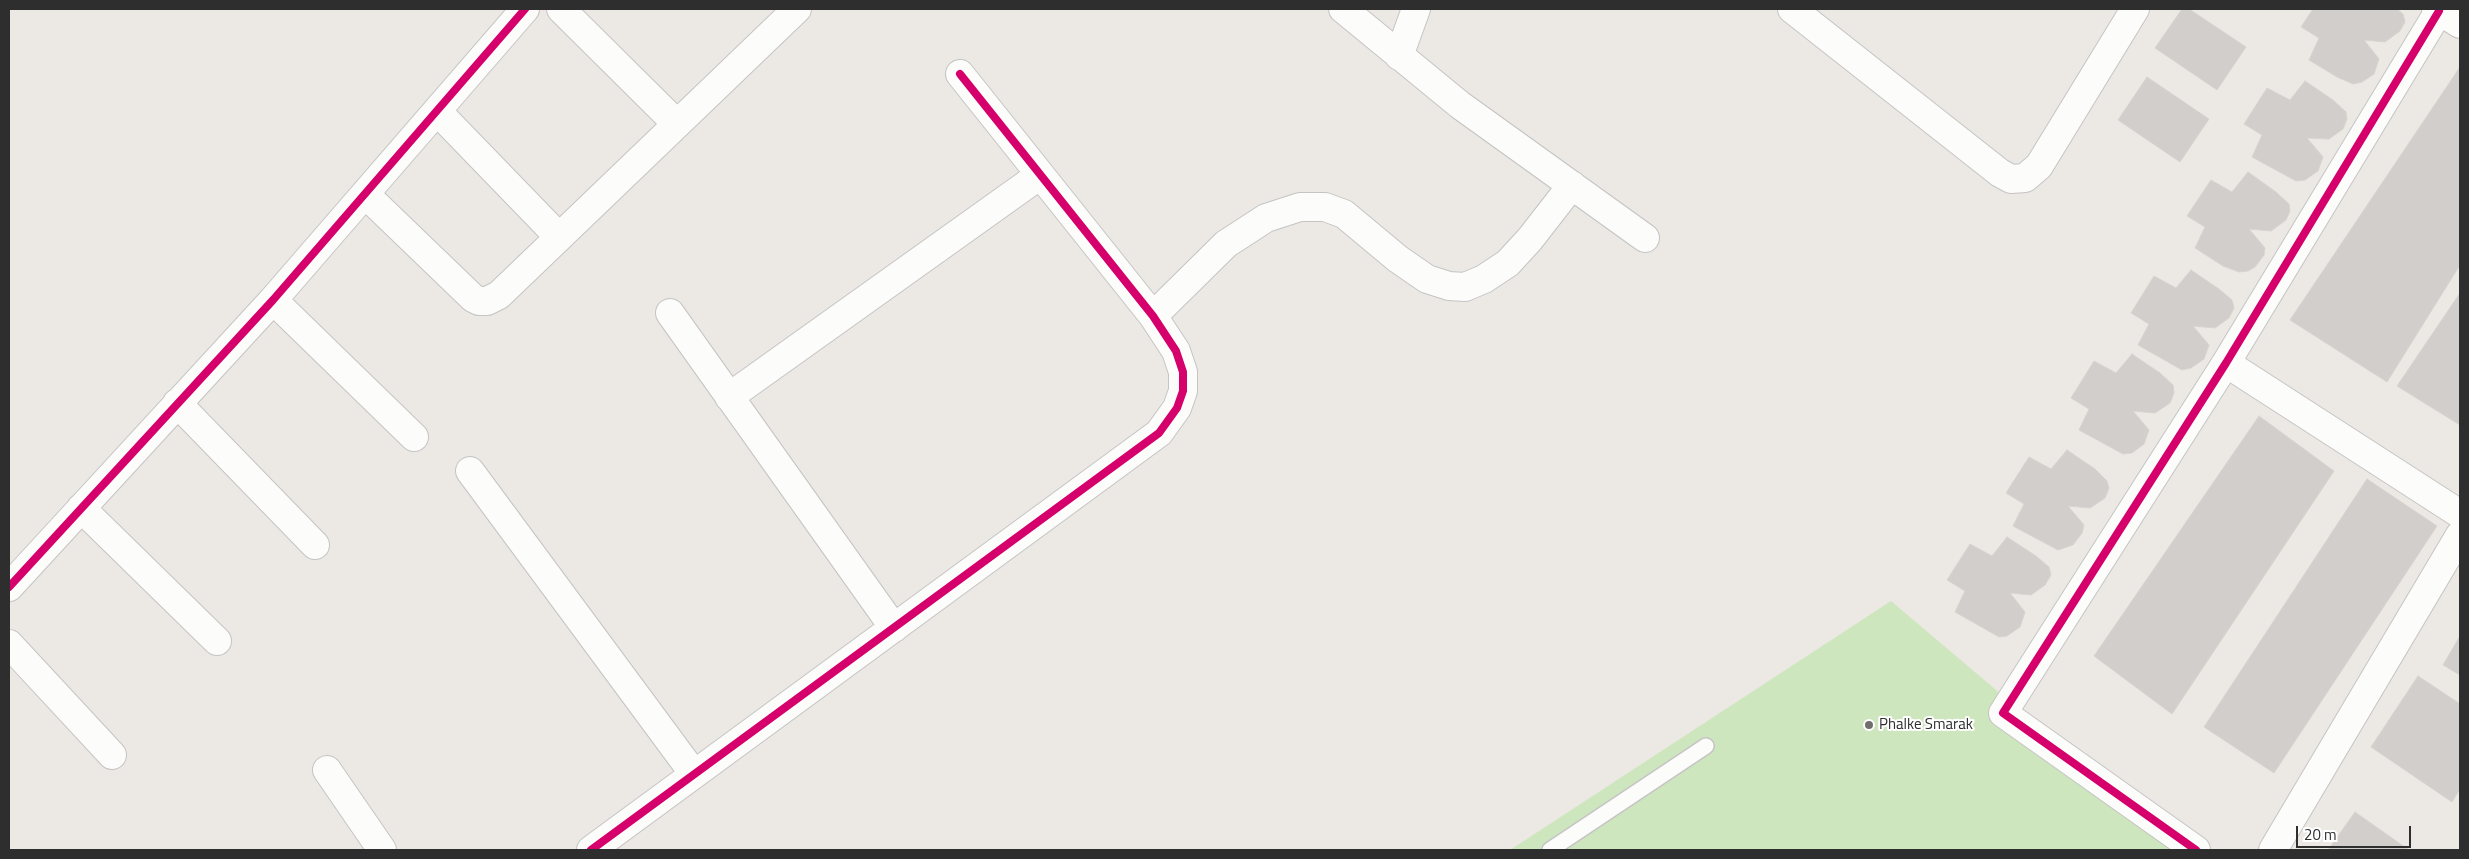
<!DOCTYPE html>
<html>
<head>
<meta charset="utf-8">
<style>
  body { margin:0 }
  #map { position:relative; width:2469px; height:859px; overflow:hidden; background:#ece8e4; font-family:"Titillium Web",sans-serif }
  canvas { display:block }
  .frame { position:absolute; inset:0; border:10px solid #2e2e2e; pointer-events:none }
  .scale { position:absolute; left:2296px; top:826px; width:115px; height:22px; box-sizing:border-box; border:2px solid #2e2e2e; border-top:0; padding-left:6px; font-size:15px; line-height:18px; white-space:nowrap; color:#2e2e2e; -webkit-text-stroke:4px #fff; paint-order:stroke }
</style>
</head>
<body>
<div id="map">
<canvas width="2469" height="859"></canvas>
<div class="frame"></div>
<div class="scale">20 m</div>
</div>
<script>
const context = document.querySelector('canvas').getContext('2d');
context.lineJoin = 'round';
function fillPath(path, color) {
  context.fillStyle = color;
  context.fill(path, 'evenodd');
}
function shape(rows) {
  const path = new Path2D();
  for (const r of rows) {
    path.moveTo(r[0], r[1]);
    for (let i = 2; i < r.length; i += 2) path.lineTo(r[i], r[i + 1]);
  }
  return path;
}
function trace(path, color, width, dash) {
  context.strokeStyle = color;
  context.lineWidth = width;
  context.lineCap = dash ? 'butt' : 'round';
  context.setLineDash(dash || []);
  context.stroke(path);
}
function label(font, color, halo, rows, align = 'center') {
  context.font = font + ' "Titillium Web",sans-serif';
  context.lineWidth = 4;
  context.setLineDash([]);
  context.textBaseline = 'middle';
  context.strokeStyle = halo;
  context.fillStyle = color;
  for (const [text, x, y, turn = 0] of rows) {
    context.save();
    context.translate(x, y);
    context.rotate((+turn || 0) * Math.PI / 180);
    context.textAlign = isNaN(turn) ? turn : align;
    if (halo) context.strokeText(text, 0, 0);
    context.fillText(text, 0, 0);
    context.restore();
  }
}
const green = shape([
  [1891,601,2185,850,1510,850]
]);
const building = shape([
  [2182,9,2189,9,2246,47,2217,90,2155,48,2182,9],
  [2313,9,2397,9,2403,14,2405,22,2400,31,2385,42,2364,40,2379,59,2374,74,2362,82,2353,84,2337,77,2309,60,2319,38,2301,27,2313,9],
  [2460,67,2460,265,2387,382,2290,320,2460,67],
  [2147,77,2209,119,2180,162,2118,120,2147,77],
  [2305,81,2333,100,2346,112,2347,119,2343,129,2329,139,2307,138,2323,157,2318,171,2305,180,2296,181,2252,157,2262,135,2244,124,2267,88,2290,100,2305,81],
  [2248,172,2276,192,2289,204,2290,211,2286,220,2271,231,2249,229,2265,248,2264,255,2255,267,2248,271,2239,272,2223,266,2195,248,2205,227,2187,216,2211,180,2232,192,2248,172],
  [2191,270,2219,289,2232,300,2234,308,2229,318,2215,328,2193,326,2209,345,2204,359,2191,368,2182,370,2138,345,2149,324,2131,313,2154,276,2176,288,2191,270],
  [2460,293,2460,425,2397,386,2460,293],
  [2132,354,2160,373,2173,385,2174,393,2170,403,2155,413,2133,411,2149,430,2144,444,2132,453,2123,454,2079,430,2089,409,2071,398,2094,361,2116,373,2132,354],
  [2259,416,2334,471,2172,714,2094,656,2259,416],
  [2067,450,2095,469,2107,481,2109,488,2105,498,2090,508,2068,506,2084,525,2082,533,2073,545,2058,550,2013,526,2024,504,2006,493,2029,457,2051,469,2067,450],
  [2367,479,2437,526,2274,773,2204,727,2367,479],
  [2007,537,2036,556,2049,567,2051,575,2045,585,2031,595,2010,593,2025,612,2020,627,2007,636,1999,637,1955,612,1965,591,1947,580,1970,544,1992,556,2007,537],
  [2460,636,2460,675,2443,665,2460,636],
  [2418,676,2460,704,2460,789,2452,802,2371,747,2418,676],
  [2355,812,2409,850,2328,850,2355,812]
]);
const service = shape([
  [1550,850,1706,746]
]);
const minor = shape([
  [561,9,677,124],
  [1343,9,1460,105,1645,238],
  [1792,9,2000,173,2011,179,2025,178,2039,166,2135,9],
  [2436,9,2460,24],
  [1399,56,1416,9],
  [437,111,559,237],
  [365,194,473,298,479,301,487,301,499,295,797,9],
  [273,300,414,437],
  [670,313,894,628],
  [1153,316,1226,244,1266,218,1300,207,1325,207,1344,214,1398,259,1427,279,1449,286,1465,287,1484,279,1508,263,1530,239,1572,185],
  [2226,363,2460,514],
  [729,397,1040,175],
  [177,403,315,545],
  [470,471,694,774],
  [81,508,217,641],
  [9,587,273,300,525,9],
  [9,644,112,755],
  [327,770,382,850],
  [591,850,1159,433,1177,408,1183,391,1183,372,1176,351,1153,316,960,74],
  [2196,850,2003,713,2226,363,2439,11],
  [2273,850,2460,535]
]);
const cycleway = shape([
  [9,587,273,300,525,9],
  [591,850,1159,433,1177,408,1183,391,1183,372,1176,351,1153,316,960,74],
  [2196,850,2003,713,2226,363,2439,11]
]);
const markers = [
  [1869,725,5,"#706f6e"]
];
const poiNames = [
  ["Phalke Smarak",1879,725]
];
fillPath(green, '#cee6be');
fillPath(building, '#d1cecb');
trace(building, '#d7d4d0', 1);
trace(service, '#c5c4c5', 18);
trace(minor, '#c5c4c5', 30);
trace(service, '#fcfcfb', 15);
trace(minor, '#fcfcfb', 28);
trace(cycleway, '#d6006c', 8);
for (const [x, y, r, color] of markers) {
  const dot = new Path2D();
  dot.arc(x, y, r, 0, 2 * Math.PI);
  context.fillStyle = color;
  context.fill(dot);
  trace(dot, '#fff', 2);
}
label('15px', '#2e2e2e', '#fff', poiNames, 'left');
</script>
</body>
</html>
